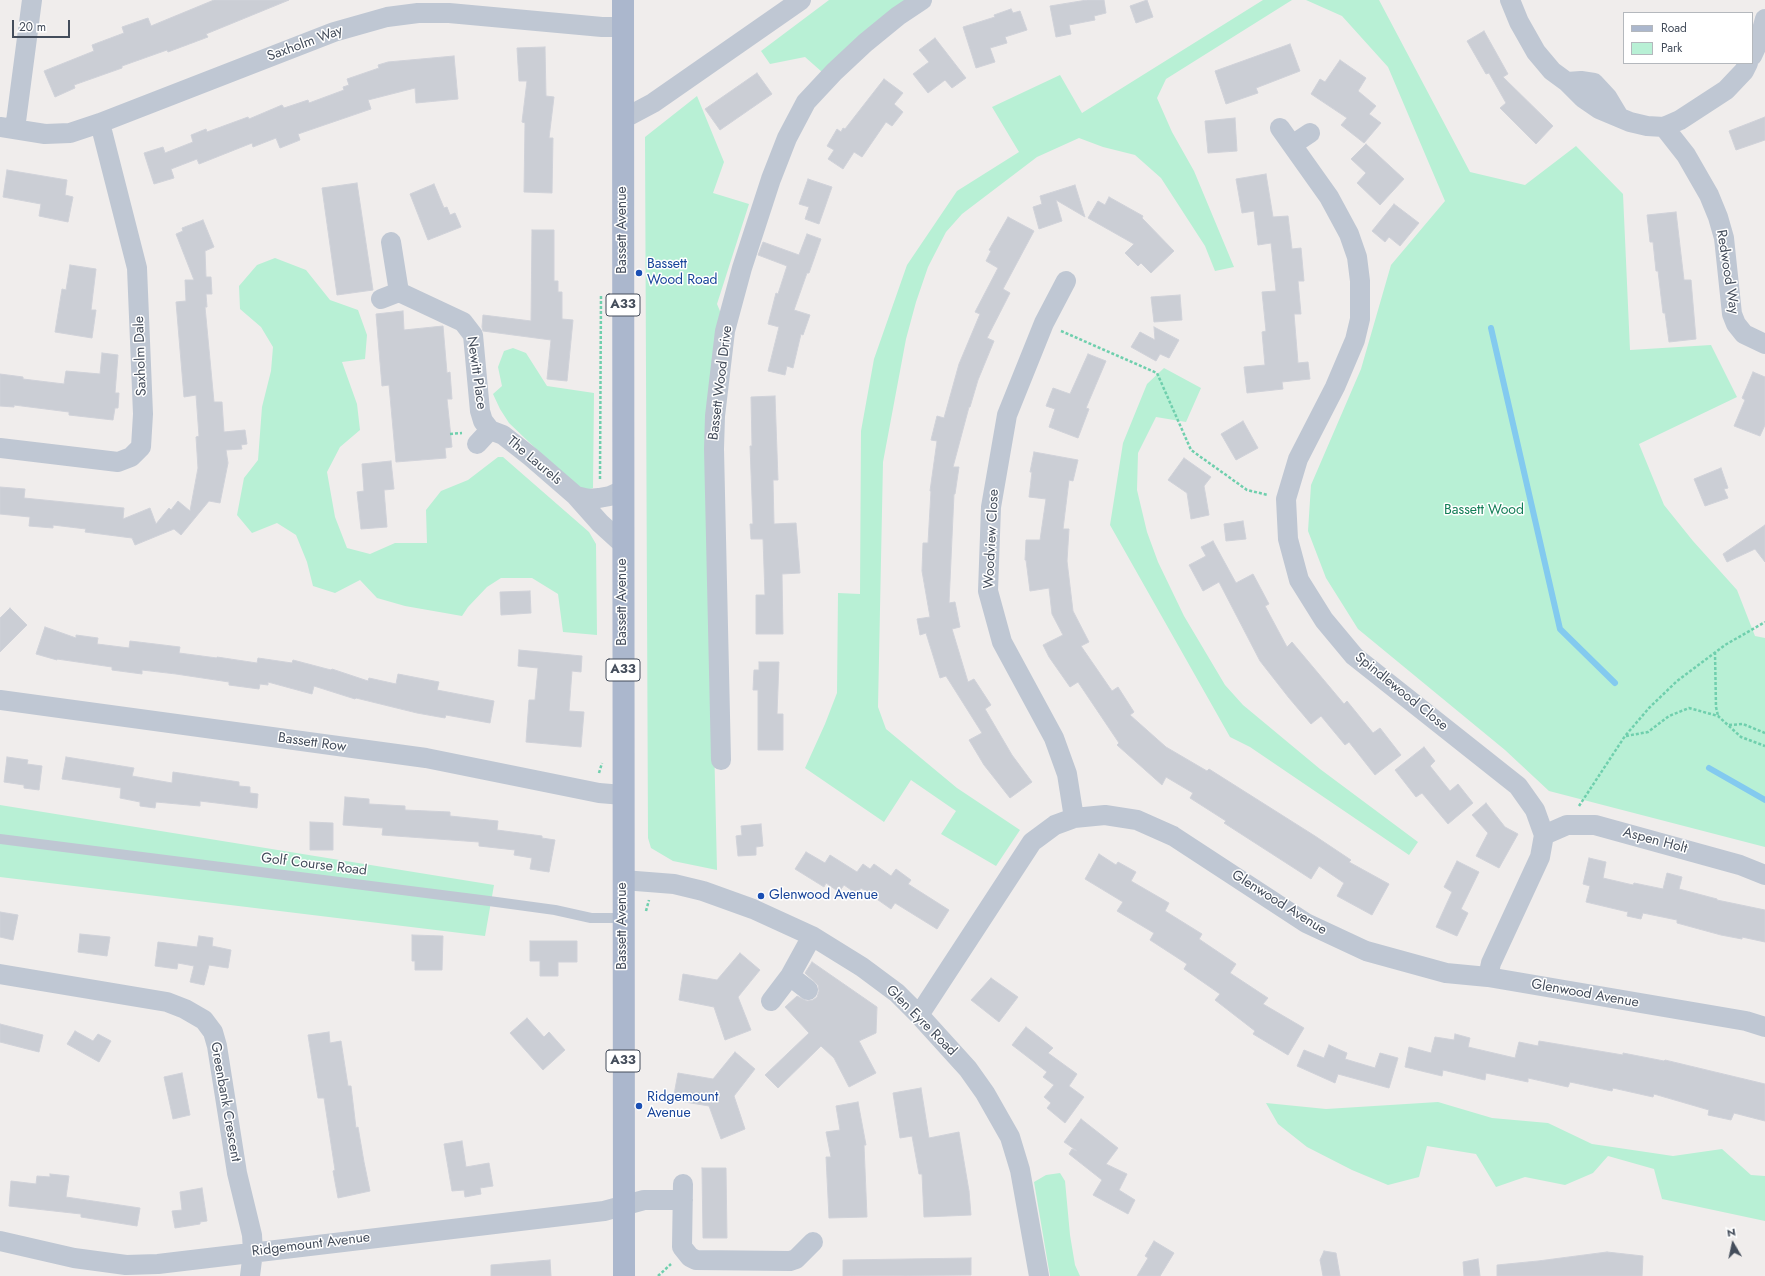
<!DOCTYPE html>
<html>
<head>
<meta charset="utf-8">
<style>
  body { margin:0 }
  #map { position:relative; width:1765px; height:1276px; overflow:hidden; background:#f0edec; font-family:Jost,sans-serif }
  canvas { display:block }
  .legend { position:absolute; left:1623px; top:12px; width:130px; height:52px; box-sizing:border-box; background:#fff; border:1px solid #b4b8bd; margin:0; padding:5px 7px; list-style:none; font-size:12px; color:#444d5b }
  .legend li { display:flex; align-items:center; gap:8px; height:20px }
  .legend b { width:20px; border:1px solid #b4b8bd }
  .north { position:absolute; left:1713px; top:1224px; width:40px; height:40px; -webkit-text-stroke:3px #fff; paint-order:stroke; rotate:351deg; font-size:11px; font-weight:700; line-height:16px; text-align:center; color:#444d5b }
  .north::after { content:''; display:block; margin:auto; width:14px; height:18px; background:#444d5b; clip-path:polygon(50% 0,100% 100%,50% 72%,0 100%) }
  .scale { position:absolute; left:12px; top:20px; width:58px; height:18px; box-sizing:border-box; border:2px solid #444d5b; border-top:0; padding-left:5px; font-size:12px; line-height:14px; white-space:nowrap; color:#444d5b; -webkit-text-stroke:3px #fff; paint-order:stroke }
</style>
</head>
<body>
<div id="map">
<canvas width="1765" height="1276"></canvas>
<ul class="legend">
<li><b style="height:5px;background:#abb7cd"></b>Road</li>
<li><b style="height:11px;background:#b8f0d5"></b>Park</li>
</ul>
<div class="north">N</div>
<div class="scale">20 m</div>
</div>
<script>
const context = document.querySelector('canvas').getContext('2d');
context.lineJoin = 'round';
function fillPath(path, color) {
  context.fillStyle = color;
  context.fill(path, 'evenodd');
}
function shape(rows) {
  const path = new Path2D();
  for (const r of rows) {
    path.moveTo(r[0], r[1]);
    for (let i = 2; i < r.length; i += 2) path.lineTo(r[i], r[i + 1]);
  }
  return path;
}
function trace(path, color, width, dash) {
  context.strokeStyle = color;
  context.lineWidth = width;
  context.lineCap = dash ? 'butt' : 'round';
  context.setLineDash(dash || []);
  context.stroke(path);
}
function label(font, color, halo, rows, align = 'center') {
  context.font = font + ' Jost,sans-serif';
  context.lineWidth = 3;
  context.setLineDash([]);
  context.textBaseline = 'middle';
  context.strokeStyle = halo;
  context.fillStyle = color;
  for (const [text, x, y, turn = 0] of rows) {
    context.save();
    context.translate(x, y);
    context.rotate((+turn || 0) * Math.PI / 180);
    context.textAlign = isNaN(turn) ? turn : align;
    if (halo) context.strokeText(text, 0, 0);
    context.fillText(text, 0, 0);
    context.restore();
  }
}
const green = shape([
  [829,0,908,0,822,72,805,57,770,64,761,51],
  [1263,0,1292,0,1166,79,1157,98,1172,132,1194,171,1234,267,1215,271,1205,246,1161,178,1135,155,1103,147,1079,138,1037,157,962,214,946,232,928,267,916,302,906,339,883,462,878,707,886,729,957,788,1020,830,996,866,941,834,956,811,911,780,884,822,805,768,825,724,837,693,838,593,860,594,861,431,874,359,907,265,957,191,1019,152,992,107,1060,75,1082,113],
  [1306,0,1379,0,1470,172,1525,185,1576,146,1623,194,1630,350,1711,345,1737,397,1639,444,1664,505,1693,541,1737,590,1755,636,1765,638,1765,847,1549,791,1505,750,1358,629,1326,578,1308,531,1311,485,1361,369,1391,265,1445,201,1388,67,1342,16],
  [697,96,724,162,713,193,749,204,717,304,722,316,707,436,717,870,673,861,651,848,648,838,645,137],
  [275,258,306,270,330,300,358,310,367,335,365,359,342,362,357,404,360,430,340,447,327,472,335,517,347,548,370,554,395,543,427,543,426,510,441,491,468,480,498,457,503,457,589,532,596,544,597,635,563,632,558,594,532,578,501,578,487,587,468,607,462,616,405,606,377,598,360,580,335,593,313,586,307,562,296,535,277,523,252,533,237,515,244,478,258,460,262,407,271,371,273,347,261,327,240,309,239,286,257,265],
  [513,348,526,353,547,386,594,393,593,488,587,490,576,487,509,423,500,409,493,394,502,386,498,367,504,351],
  [1164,368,1201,388,1186,422,1156,417,1138,453,1137,490,1147,532,1158,562,1184,616,1225,685,1243,705,1320,769,1418,842,1409,855,1250,747,1230,737,1110,525,1123,443,1147,384],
  [0,805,494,885,485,936,0,877],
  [1438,1102,1492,1118,1548,1123,1592,1144,1673,1156,1722,1149,1751,1175,1765,1176,1765,1221,1662,1199,1654,1169,1608,1156,1593,1173,1565,1185,1525,1177,1496,1187,1476,1154,1427,1146,1419,1177,1388,1185,1352,1170,1307,1147,1278,1124,1266,1103,1326,1109],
  [1060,1173,1065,1181,1070,1235,1075,1265,1080,1276,1050,1276,1034,1182,1046,1175]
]);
const stream = shape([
  [1491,328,1560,629,1615,683],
  [1709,768,1765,800]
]);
const building = shape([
  [214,0,289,0,206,34,208,37,168,52,167,50,122,66,122,68,74,85,75,88,55,97,44,71,94,51,92,45,124,33,122,27,148,18,151,26,214,0],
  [1087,0,1104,0,1106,13,1094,16,1095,20,1069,25,1071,34,1056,37,1050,6,1087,0],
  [1147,0,1153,17,1136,23,1130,6,1147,0],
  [1011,9,1013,13,1020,11,1027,30,1005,37,1007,43,990,48,995,62,976,68,963,27,995,17,994,15,1011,9],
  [1484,31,1508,74,1503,77,1553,126,1536,144,1500,108,1506,103,1489,73,1486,74,1467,41,1484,31],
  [935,38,966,78,952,88,945,80,928,93,913,74,929,62,919,50,935,38],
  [1290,44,1300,71,1256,88,1258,93,1226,104,1215,71,1290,44],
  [545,47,546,96,554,97,549,138,553,138,552,193,524,192,525,123,522,122,527,81,519,81,517,48,545,47],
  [454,56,458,99,416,103,415,88,368,100,371,109,298,134,300,140,280,148,276,138,253,147,252,143,199,164,197,159,171,169,174,178,154,184,144,153,163,147,165,153,193,142,191,135,206,129,207,132,248,117,249,119,282,105,284,108,308,100,309,103,344,90,343,87,349,85,347,79,379,68,378,65,388,62,454,56],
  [1340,60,1366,78,1358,91,1376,106,1369,114,1381,123,1364,143,1341,125,1347,118,1311,94,1320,79,1325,82,1340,60],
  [757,73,772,94,720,130,705,109,757,73],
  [884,79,903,93,894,104,903,112,892,126,886,122,862,157,854,152,843,169,828,159,834,150,827,146,837,129,841,132,843,128,845,129,884,79],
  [1765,117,1765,140,1736,150,1729,131,1765,117],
  [1235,118,1237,151,1208,153,1205,121,1235,118],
  [1366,144,1404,179,1380,205,1357,183,1366,173,1351,159,1366,144],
  [7,170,67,180,65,195,73,197,68,222,39,216,41,204,3,197,7,170],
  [1266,174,1273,217,1288,216,1292,249,1301,248,1304,281,1298,281,1301,314,1294,314,1298,363,1308,362,1310,379,1282,382,1283,389,1247,393,1244,367,1265,365,1262,332,1266,331,1262,292,1276,291,1271,243,1258,245,1254,211,1242,213,1236,179,1266,174],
  [808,179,832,187,819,224,805,219,809,207,799,204,808,179],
  [357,183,373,290,337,295,322,188,357,183],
  [434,184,444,208,447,207,450,215,455,213,461,227,428,240,410,194,434,184],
  [1075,185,1085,217,1056,200,1062,221,1039,229,1033,207,1042,204,1040,196,1075,185],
  [1109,197,1143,216,1142,218,1174,251,1151,273,1141,263,1138,266,1125,253,1134,244,1088,218,1098,201,1105,205,1109,197],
  [1394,204,1419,223,1400,246,1389,237,1385,242,1372,231,1394,204],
  [1676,212,1684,280,1691,280,1696,339,1669,342,1665,313,1663,313,1658,271,1656,271,1653,242,1650,242,1647,215,1676,212],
  [1008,217,1034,231,1003,289,1010,293,987,338,994,341,978,380,970,407,969,407,953,467,959,467,955,494,954,494,949,603,955,602,960,627,952,629,968,682,974,679,991,705,985,709,1012,755,1032,782,1010,798,984,765,969,740,982,733,946,676,940,678,926,633,920,635,917,619,930,617,922,571,923,543,928,543,931,491,930,491,937,441,931,440,937,416,944,418,959,364,980,314,975,312,998,268,986,261,991,251,989,250,1008,217],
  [203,220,214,247,205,251,206,277,211,277,212,294,206,294,207,307,205,307,214,402,222,402,224,432,245,430,247,444,241,445,242,449,226,450,228,463,220,503,209,501,181,535,174,529,135,545,132,538,85,532,86,529,53,525,53,528,29,526,30,517,0,514,0,487,25,489,24,498,124,508,123,519,150,508,156,524,169,508,171,510,178,501,190,511,198,468,196,437,199,436,196,395,184,397,176,302,186,301,185,280,194,280,176,234,183,231,182,228,203,220],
  [532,230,554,230,554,281,558,281,558,292,562,292,562,319,573,320,567,381,547,379,551,340,483,331,482,327,483,315,531,321,532,230],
  [807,234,821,239,809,273,807,273,794,310,810,315,803,335,801,334,793,368,787,366,785,375,768,371,779,327,768,324,776,293,778,294,787,266,758,255,763,242,799,255,807,234],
  [70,265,96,269,91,310,96,310,92,338,55,332,62,289,66,290,70,265],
  [1180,295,1182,320,1154,322,1151,297,1180,295],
  [403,311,404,330,443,326,447,373,450,372,452,399,447,399,452,447,445,448,446,458,396,462,389,385,382,386,376,314,403,311],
  [1154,327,1179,340,1169,358,1160,354,1156,361,1131,347,1140,332,1155,340,1154,327],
  [102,353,118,355,115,393,119,393,118,408,115,408,113,420,69,415,69,412,14,405,14,407,0,406,0,374,23,377,23,379,64,384,66,371,100,374,102,353],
  [1088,354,1106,361,1086,408,1089,409,1078,438,1049,427,1055,409,1046,406,1053,388,1070,394,1088,354],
  [1753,372,1765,377,1765,425,1760,436,1734,426,1745,400,1742,398,1753,372],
  [775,396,778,480,773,480,774,524,796,523,800,573,782,574,783,634,756,634,756,595,765,595,763,539,751,539,750,524,753,524,750,446,752,446,751,397,775,396],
  [1243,421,1258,448,1236,460,1221,434,1243,421],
  [1034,452,1078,460,1073,481,1069,480,1063,529,1069,529,1067,561,1073,611,1089,642,1081,646,1112,691,1118,687,1134,712,1130,715,1166,747,1207,771,1209,769,1315,836,1351,860,1349,862,1389,884,1372,915,1337,896,1344,883,1319,866,1311,879,1224,823,1226,821,1190,798,1193,793,1166,777,1162,785,1117,745,1119,743,1078,682,1070,687,1049,657,1043,645,1063,635,1052,614,1049,588,1030,591,1026,560,1025,560,1026,540,1040,540,1046,499,1029,497,1032,472,1030,472,1034,452],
  [1184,458,1211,477,1204,486,1209,515,1191,519,1187,493,1168,480,1184,458],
  [391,461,394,489,384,490,387,527,361,529,357,492,364,491,362,464,391,461],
  [1721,468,1728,488,1724,489,1728,498,1705,506,1694,479,1721,468],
  [1243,521,1246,539,1226,541,1224,524,1243,521],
  [1765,525,1765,562,1755,549,1727,562,1723,554,1765,525],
  [1213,541,1236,583,1253,574,1269,604,1265,606,1287,647,1292,642,1344,704,1347,701,1373,733,1380,728,1401,755,1375,775,1349,742,1345,745,1321,716,1311,724,1289,698,1260,661,1219,582,1203,591,1189,565,1206,556,1201,547,1213,541],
  [530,591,531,613,501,615,500,592,530,591],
  [10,608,27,625,0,652,0,618,10,608],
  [45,627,76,638,76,635,98,638,97,644,129,648,130,641,180,647,179,653,217,658,217,657,257,663,258,658,292,663,293,660,331,670,332,669,368,681,369,678,396,684,398,674,439,682,437,690,494,701,490,723,446,715,445,718,417,713,356,698,355,699,314,686,312,694,268,682,268,685,260,684,259,689,229,685,229,682,176,674,142,670,142,674,112,670,112,667,57,659,57,660,36,654,45,627],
  [519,650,582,656,581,672,572,671,569,711,584,712,581,747,526,742,529,700,535,700,538,668,518,666,519,650],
  [759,662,779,662,777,714,783,714,783,750,758,750,758,690,753,690,754,670,759,670,759,662],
  [1424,747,1435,761,1430,766,1450,791,1458,784,1473,803,1448,824,1422,793,1416,797,1395,770,1424,747],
  [7,757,28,760,27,764,42,766,39,790,24,788,24,785,4,782,7,757],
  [66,757,134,768,132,776,172,783,173,772,239,782,239,786,250,787,250,793,258,794,257,808,200,801,200,806,156,802,155,808,140,806,140,802,120,798,121,788,62,779,66,757],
  [345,797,369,799,369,804,405,806,405,810,450,812,450,816,498,821,497,830,542,836,542,838,555,840,549,872,530,869,532,858,514,855,515,850,479,846,479,842,382,835,383,828,343,825,345,797],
  [1486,803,1505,827,1518,834,1499,868,1476,856,1488,833,1472,815,1486,803],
  [310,822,333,823,333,850,310,850,310,822],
  [761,824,763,846,756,847,756,855,738,856,736,836,742,835,741,826,761,824],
  [806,852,825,863,830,855,857,872,863,864,870,869,874,864,891,876,896,869,911,880,908,884,949,910,937,929,895,903,891,909,861,888,857,894,844,885,839,892,826,883,824,887,795,869,806,852],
  [1099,854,1116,865,1118,862,1136,872,1131,881,1169,903,1165,911,1202,934,1199,939,1236,964,1230,973,1268,998,1263,1004,1304,1028,1288,1055,1253,1034,1255,1031,1215,1000,1220,994,1184,969,1187,964,1150,940,1154,933,1117,911,1123,902,1085,879,1099,854],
  [1589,858,1606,862,1603,878,1633,885,1634,883,1663,889,1667,873,1682,877,1679,889,1717,899,1717,900,1765,910,1765,942,1742,937,1742,939,1721,935,1677,923,1677,920,1643,913,1641,919,1627,916,1628,912,1586,902,1590,886,1583,884,1589,858],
  [1457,861,1479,872,1461,909,1468,913,1457,936,1436,927,1452,892,1444,887,1457,861],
  [0,912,18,915,13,940,0,937,0,912],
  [80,934,110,937,107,956,78,952,80,934],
  [412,935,443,936,442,970,415,970,415,961,412,961,412,935],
  [199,936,213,938,212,946,231,950,228,968,209,965,204,985,190,982,194,966,178,963,177,969,155,966,158,942,197,947,199,936],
  [530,941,577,941,577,962,558,962,558,976,540,976,540,961,530,961,530,941],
  [740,953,760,970,738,997,751,1030,725,1040,714,1007,679,1000,683,974,717,980,740,953],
  [812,962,877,1007,876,1033,859,1041,876,1073,849,1087,834,1058,821,1046,778,1088,765,1075,809,1033,785,1007,797,996,807,1001,813,1000,817,997,819,991,818,985,805,973,812,962],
  [991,978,1018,997,999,1022,971,1000,991,978],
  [527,1018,544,1037,549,1032,565,1050,543,1070,510,1033,527,1018],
  [0,1024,43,1035,39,1052,0,1042,0,1024],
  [1026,1027,1053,1048,1048,1053,1077,1074,1069,1086,1084,1097,1065,1123,1047,1108,1051,1103,1044,1097,1054,1085,1043,1077,1047,1072,1012,1045,1026,1027],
  [75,1031,93,1041,98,1034,111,1041,99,1062,67,1044,75,1031],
  [329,1032,330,1043,341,1041,348,1086,351,1086,356,1128,358,1127,364,1162,370,1191,338,1198,333,1171,335,1170,324,1098,318,1098,308,1035,329,1032],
  [1455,1034,1470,1038,1468,1047,1515,1058,1519,1042,1538,1046,1539,1041,1623,1055,1623,1053,1664,1061,1665,1060,1765,1084,1765,1121,1734,1113,1731,1120,1708,1115,1709,1110,1654,1094,1653,1097,1613,1088,1612,1091,1570,1082,1568,1087,1528,1078,1528,1082,1486,1073,1485,1080,1443,1070,1442,1076,1405,1067,1409,1047,1431,1053,1435,1037,1454,1040,1455,1034],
  [1329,1045,1347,1053,1345,1059,1375,1068,1380,1053,1398,1058,1389,1088,1338,1074,1335,1083,1297,1066,1304,1050,1324,1058,1329,1045],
  [735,1052,755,1069,734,1096,745,1129,721,1139,709,1106,673,1100,678,1073,713,1079,735,1052],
  [182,1073,190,1115,173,1119,164,1077,182,1073],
  [921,1088,929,1138,959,1132,969,1191,971,1215,924,1217,922,1174,919,1174,912,1136,900,1138,893,1093,921,1088],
  [858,1102,866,1145,864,1145,867,1217,829,1218,826,1157,831,1157,826,1132,840,1130,836,1106,858,1102],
  [1081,1119,1118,1148,1106,1164,1127,1174,1119,1190,1135,1200,1128,1214,1093,1195,1102,1180,1069,1154,1072,1149,1077,1151,1064,1142,1081,1119],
  [462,1141,466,1167,489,1163,493,1186,480,1188,481,1194,465,1197,464,1190,452,1191,444,1144,462,1141],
  [702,1168,726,1168,727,1238,703,1238,702,1168],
  [50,1174,69,1176,66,1197,140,1208,137,1226,81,1217,81,1214,9,1206,11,1181,36,1184,37,1176,50,1177,50,1174],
  [202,1188,207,1221,200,1222,200,1224,175,1228,172,1211,182,1210,180,1192,202,1188],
  [1154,1241,1174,1253,1160,1276,1137,1276,1148,1258,1145,1256,1154,1241],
  [1324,1251,1336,1253,1340,1276,1323,1276,1320,1260,1324,1251],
  [1607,1252,1643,1256,1642,1276,1497,1276,1497,1265,1538,1261,1607,1252],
  [971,1258,971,1275,843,1276,843,1260,971,1258],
  [1478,1259,1480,1276,1464,1276,1463,1262,1478,1259],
  [550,1260,551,1276,491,1276,491,1265,550,1260]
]);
const path = shape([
  [1061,331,1157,373,1191,450,1247,490,1268,495],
  [450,434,462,433],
  [600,479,601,294],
  [1715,652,1716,707,1718,716],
  [1729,725,1743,724,1765,733],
  [1626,736,1648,732,1669,716,1689,708,1718,716,1741,737,1765,746],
  [599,773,602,763],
  [1579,806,1625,736,1649,708,1677,681,1725,645,1765,622],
  [646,911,649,900],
  [658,1276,671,1264]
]);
const lane = shape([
  [0,839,489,901,555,910,591,918,624,918]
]);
const street = shape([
  [1510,0,1519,22,1536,52,1552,71,1567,82,1583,98,1599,109,1630,122,1647,126,1664,127,1680,120,1726,90,1744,71,1748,63],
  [1752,56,1759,41,1765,19],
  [1567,82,1581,81,1594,83,1607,97,1619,117],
  [623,119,653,103,801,0],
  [0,127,45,134,70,133,100,123,334,32,387,17,418,13,449,13,602,27,623,27],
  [1664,127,1686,155,1709,195,1718,217,1724,238,1732,314,1736,324,1744,334,1765,344],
  [1280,128,1329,197,1349,234,1357,257,1360,281,1360,319,1355,340,1335,387,1298,459,1286,499,1288,539,1299,580,1324,620,1354,656,1518,786,1535,810,1544,835,1540,857,1491,963,1488,977],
  [15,129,32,0],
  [1292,145,1310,133],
  [391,242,399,292,463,322,473,335,480,411,483,421,490,430],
  [1066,281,1044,323,1007,415,991,507,988,591,1002,642,1054,738,1067,774,1074,818],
  [381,299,399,292],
  [490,430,503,435,531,457,576,496,600,523,623,544],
  [477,444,490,430],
  [0,448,118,462,131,457,141,447,143,414,137,268,100,123],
  [576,496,589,499,599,498,610,496,623,490],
  [0,700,426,758,599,793,623,795],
  [721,760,714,449,715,416,725,331,742,268,771,179,787,138,806,102,834,72,865,43,898,16,922,0],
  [1544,835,1567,825,1595,825,1740,865,1765,875],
  [623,880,674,884,703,891,753,909,812,936,862,967,897,993,919,1015,968,1069,985,1093,1010,1137,1020,1170,1039,1276],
  [0,974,167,1002,185,1009,204,1020,213,1032,217,1046,237,1173,252,1235,253,1252,250,1276],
  [790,976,808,990],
  [771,1001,790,976,812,936],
  [919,1015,1032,842,1055,825,1074,818,1105,815,1137,820,1173,836,1306,923,1366,951,1446,973,1488,977,1746,1021,1765,1027],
  [683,1184,682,1247,690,1257,696,1260,790,1261,796,1259,813,1242],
  [0,1241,74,1258,126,1265,158,1264,604,1211,644,1200,683,1200]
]);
const primary = shape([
  [623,0,624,1276]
]);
const markers = [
  [639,273,4,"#1a4fb4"],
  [761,896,4,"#1a4fb4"],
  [639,1106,4,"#1a4fb4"]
];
const shields = [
  [623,305,34],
  [623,670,34],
  [623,1061,34]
];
const shieldNames = [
  ["A33",623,305],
  ["A33",623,670],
  ["A33",623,1061]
];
const streetNames = [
  ["Saxholm Way",305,44,-20],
  ["Bassett Avenue",623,230,-90],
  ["Redwood Way",1727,272,81],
  ["Saxholm Dale",141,356,-92],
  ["Newitt Place",476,373,82],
  ["Bassett Wood Drive",721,383,-83],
  ["The Laurels",534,461,40],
  ["Woodview Close",992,539,-87],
  ["Bassett Avenue",623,602,-90],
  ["Spindlewood Close",1401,692,39],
  ["Bassett Row",312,743,8],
  ["Aspen Holt",1655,841,15],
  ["Golf Course Road",314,865,7],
  ["Glenwood Avenue",1279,903,32],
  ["Bassett Avenue",623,926,-90],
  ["Glenwood Avenue",1585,994,10],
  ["Glen Eyre Road",921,1021,45],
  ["Greenbank Crescent",225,1102,80],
  ["Ridgemount Avenue",311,1245,-7]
];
const transitNames = [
  ["Bassett",647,265],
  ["Wood Road",647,281],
  ["Glenwood Avenue",769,896],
  ["Ridgemount",647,1098],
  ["Avenue",647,1114]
];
const parkNames = [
  ["Bassett Wood",1484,511]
];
fillPath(green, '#b8f0d5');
trace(stream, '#83caef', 6);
fillPath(building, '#cbced5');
trace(building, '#d0d2d9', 1);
trace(path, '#6fcfad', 2.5, [3, 2]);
trace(lane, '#bfc7d3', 10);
trace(street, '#bfc7d3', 20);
trace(primary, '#abb7cd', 22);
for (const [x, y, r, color] of markers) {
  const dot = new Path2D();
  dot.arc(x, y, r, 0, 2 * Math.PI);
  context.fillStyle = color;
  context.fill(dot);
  trace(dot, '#fff', 1.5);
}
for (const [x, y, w] of shields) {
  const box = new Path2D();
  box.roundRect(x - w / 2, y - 11, w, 22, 3);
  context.fillStyle = '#fff';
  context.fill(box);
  trace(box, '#444d5b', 1);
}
label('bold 13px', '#444d5b', null, shieldNames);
label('14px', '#444d5b', '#fff', streetNames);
label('14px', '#164399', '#fff', transitNames, 'left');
label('14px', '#137e57', '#fff', parkNames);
</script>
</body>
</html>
